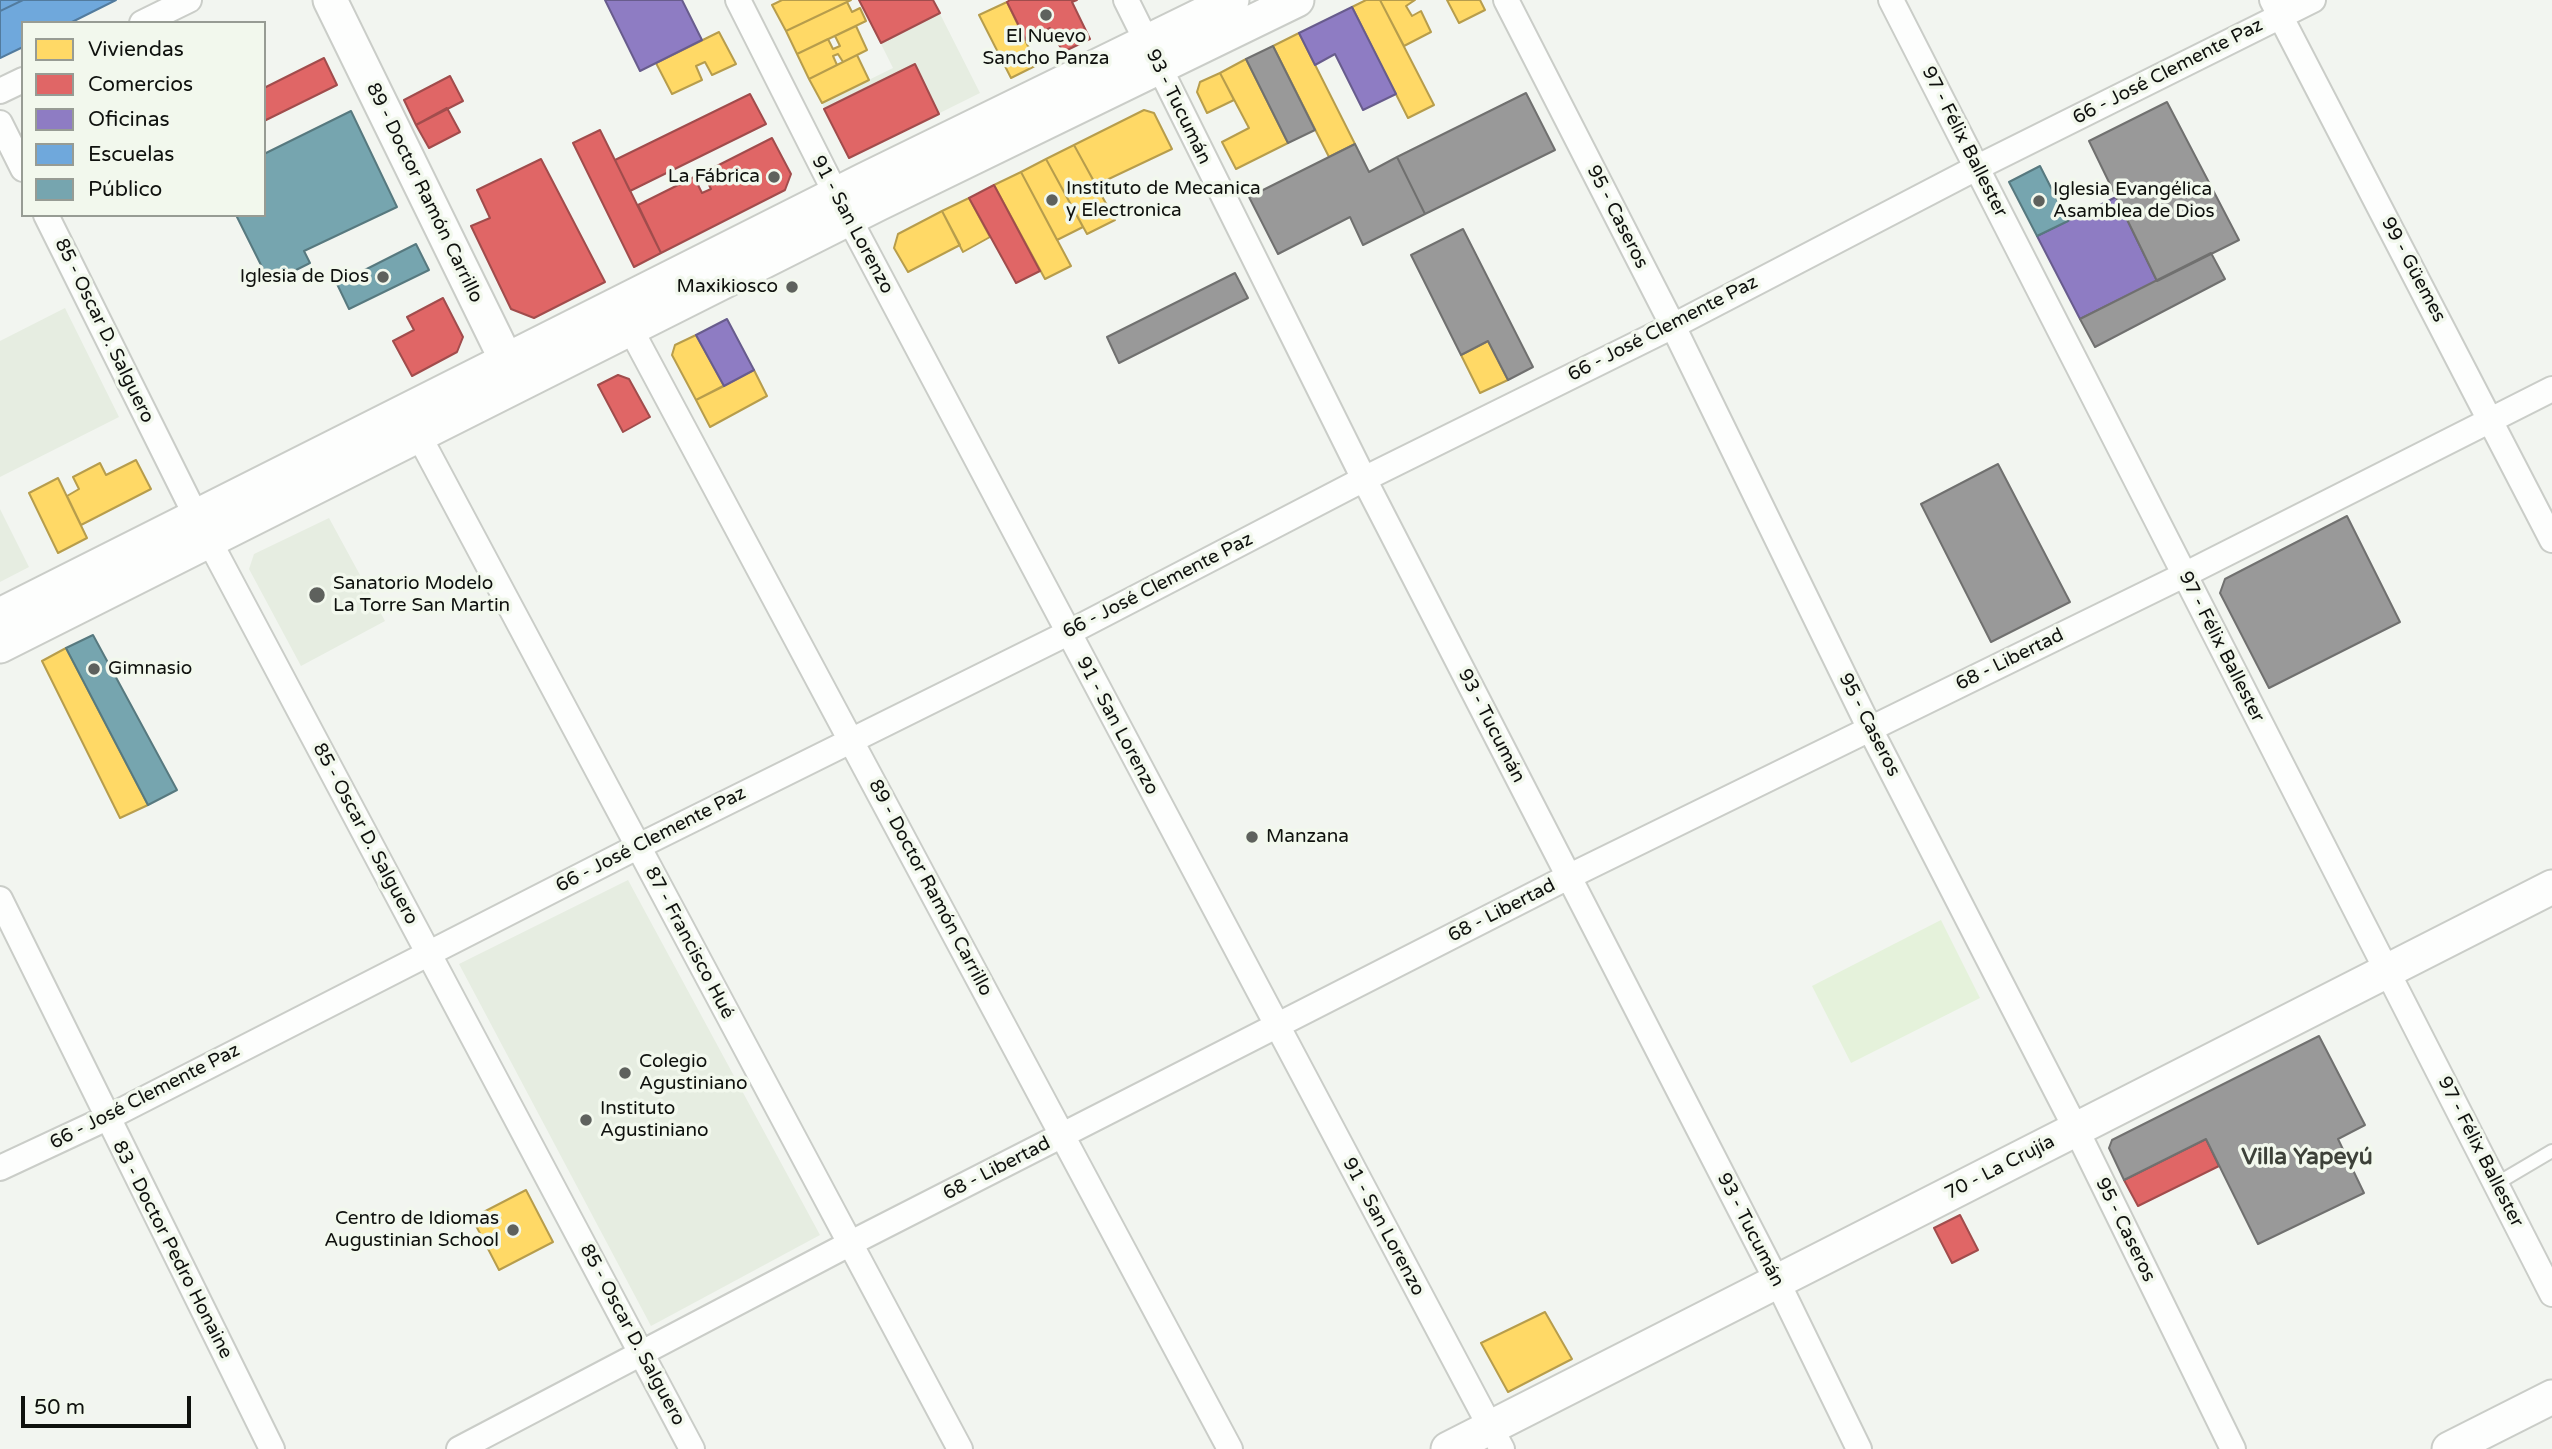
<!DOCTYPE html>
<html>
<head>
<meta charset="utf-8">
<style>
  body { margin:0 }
  #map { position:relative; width:2552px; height:1449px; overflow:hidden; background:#f2f5f0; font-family:"Varela Round",sans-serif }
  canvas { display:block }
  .legend { position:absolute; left:21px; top:21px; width:245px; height:196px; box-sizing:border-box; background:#f2f8ed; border:2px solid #979c94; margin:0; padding:9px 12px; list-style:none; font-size:21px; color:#0f110e }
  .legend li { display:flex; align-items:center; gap:14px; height:35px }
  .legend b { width:35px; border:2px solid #979c94 }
  .scale { position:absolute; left:21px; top:1396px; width:170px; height:32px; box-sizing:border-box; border:4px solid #0f110e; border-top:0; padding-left:9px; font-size:21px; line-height:24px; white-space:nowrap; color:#0f110e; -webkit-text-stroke:5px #f2f8ed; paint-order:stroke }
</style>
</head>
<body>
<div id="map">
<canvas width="2552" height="1449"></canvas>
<ul class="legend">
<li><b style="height:19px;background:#ffd966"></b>Viviendas</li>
<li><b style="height:19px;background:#e06666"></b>Comercios</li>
<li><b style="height:19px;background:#8e7cc3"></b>Oficinas</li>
<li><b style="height:19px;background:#6fa8dc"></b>Escuelas</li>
<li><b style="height:19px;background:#76a5af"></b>Público</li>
</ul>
<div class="scale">50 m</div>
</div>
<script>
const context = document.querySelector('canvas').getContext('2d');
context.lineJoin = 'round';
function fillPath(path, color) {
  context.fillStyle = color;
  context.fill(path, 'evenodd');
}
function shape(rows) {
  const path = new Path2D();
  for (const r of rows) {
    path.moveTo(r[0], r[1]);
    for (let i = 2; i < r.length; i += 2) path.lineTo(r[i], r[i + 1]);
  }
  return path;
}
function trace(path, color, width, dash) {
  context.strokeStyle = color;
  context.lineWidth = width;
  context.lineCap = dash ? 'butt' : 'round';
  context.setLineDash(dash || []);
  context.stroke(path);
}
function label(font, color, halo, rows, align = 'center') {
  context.font = font + ' "Varela Round",sans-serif';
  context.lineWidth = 7;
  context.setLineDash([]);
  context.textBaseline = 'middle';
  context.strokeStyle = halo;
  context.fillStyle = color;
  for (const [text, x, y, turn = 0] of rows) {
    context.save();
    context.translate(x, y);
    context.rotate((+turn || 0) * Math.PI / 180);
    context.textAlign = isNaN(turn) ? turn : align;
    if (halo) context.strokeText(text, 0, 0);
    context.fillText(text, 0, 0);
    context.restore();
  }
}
const built = shape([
  [859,0,933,0,980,93,849,158,822,103,893,68],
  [65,308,119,417,0,477,0,341],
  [0,509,29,567,0,582],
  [329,518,385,621,301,666,249,569,254,554],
  [628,880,820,1235,651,1326,459,964]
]);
const green = shape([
  [1941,920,1980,998,1851,1063,1812,986]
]);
const homes = shape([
  [782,0,851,0,786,31,772,5,782,0],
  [1366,0,1380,0,1434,105,1408,118,1352,7,1366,0],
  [1380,0,1415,0,1406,6,1412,16,1421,11,1431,32,1404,46,1380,0],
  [1447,0,1480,0,1485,10,1459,23,1447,0],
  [847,2,852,12,860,8,866,21,797,54,786,31,847,2],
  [1007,2,1037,65,1011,78,979,15,1007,2],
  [856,26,867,50,843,62,838,54,833,56,837,65,809,79,797,54,828,39,833,49,840,46,835,36,856,26],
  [719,32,736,64,712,75,705,62,696,66,702,80,672,94,656,63,719,32],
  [1299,33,1355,144,1329,157,1273,46,1299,33],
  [857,55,869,80,822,103,809,79,857,55],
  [1246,59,1288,143,1236,169,1222,142,1249,128,1220,73,1246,59],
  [1220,73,1234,100,1207,113,1197,92,1200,82,1220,73],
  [1144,110,1154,113,1172,149,1096,185,1074,145,1144,110],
  [1074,145,1115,220,1087,234,1046,159,1074,145],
  [1046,159,1083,227,1057,240,1021,172,1046,159],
  [1021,172,1071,266,1045,279,994,185,1021,172],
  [969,198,990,237,963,252,942,211,969,198],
  [942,211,960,245,908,272,894,248,898,234,942,211],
  [696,335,724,386,696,400,672,355,675,345,696,335],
  [1488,341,1508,380,1480,393,1461,355,1488,341],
  [754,370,767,396,710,427,696,400,754,370],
  [136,460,151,489,81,525,67,496,79,489,73,477,100,463,106,475,136,460],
  [58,478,87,538,58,553,29,493,58,478],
  [66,648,148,805,120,818,42,661,66,648],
  [526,1190,553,1242,499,1270,472,1218,526,1190],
  [1545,1312,1572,1359,1508,1392,1481,1343,1545,1312]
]);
const shops = shape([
  [859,0,933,0,940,13,881,43,859,0],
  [1010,0,1077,0,1072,2,1090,39,1063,52,1050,28,1026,40,1007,2,1010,0],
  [324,58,337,85,264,121,264,88,324,58],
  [915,64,939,114,849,158,824,109,915,64],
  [450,76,463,101,416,125,404,100,450,76],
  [750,94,766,124,630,191,615,160,750,94],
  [447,108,460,132,429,148,416,125,447,108],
  [600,130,661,253,634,267,573,143,600,130],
  [772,138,791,174,785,190,661,253,638,205,694,177,702,193,711,189,703,173,772,138],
  [541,159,605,282,534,318,511,309,471,226,490,218,477,190,541,159],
  [994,185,1040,271,1016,283,969,198,994,185],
  [443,298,463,337,457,352,412,376,393,341,414,330,407,317,443,298],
  [618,375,629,379,650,417,623,432,598,385,618,375],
  [2206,1139,2219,1166,2138,1206,2124,1180,2206,1139],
  [1960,1215,1978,1250,1952,1263,1934,1228,1960,1215]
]);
const offices = shape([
  [605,0,682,0,702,40,640,71,605,0],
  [1352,7,1396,94,1363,110,1335,54,1315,65,1299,33,1352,7],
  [2116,197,2157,281,2080,319,2037,236,2116,197],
  [727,319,754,370,724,386,696,335,727,319]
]);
const schools = shape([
  [0,0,23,0,0,11,0,0],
  [23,0,116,0,70,23,23,23,23,47,0,58,0,11,23,0]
]);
const public = shape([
  [351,111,397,207,304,251,310,263,270,283,236,215,264,215,264,154,351,111],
  [2040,166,2068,221,2037,236,2009,182,2040,166],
  [416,244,429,270,349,309,337,284,416,244],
  [93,635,177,790,148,805,66,648,93,635]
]);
const industry = shape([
  [1273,46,1315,130,1288,143,1246,59,1273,46],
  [1526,93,1555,150,1425,214,1397,157,1526,93],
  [2167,102,2239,240,2157,281,2089,141,2167,102],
  [1355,144,1369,172,1397,157,1425,214,1363,245,1350,217,1278,254,1249,197,1355,144],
  [1463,229,1533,367,1508,380,1488,341,1461,355,1411,255,1463,229],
  [2211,253,2225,279,2095,347,2080,319,2211,253],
  [1235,273,1248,298,1119,363,1107,337,1235,273],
  [1998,464,2070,602,1991,642,1921,504,1998,464],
  [2347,516,2400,622,2269,688,2220,593,2225,579,2347,516],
  [2319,1036,2365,1125,2338,1139,2364,1193,2258,1244,2206,1139,2124,1180,2109,1148,2112,1140,2319,1036]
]);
const lane = shape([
  [2496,1184,2552,1151]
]);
const street = shape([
  [738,0,836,194,1502,1449],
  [1126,0,1364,479,1777,1281,1859,1449],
  [1506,0,1673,326,1870,729,2076,1129,2233,1449],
  [1891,0,2552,1294],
  [2272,0,2552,540],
  [142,23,189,0],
  [0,91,23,80],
  [0,123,23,169],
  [46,215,196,516,692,1449],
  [630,328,1230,1449],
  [419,436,960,1449],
  [0,899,272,1449],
  [0,1168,107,1118,637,847,1068,633,1364,479,1673,326,1978,167,2313,0],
  [459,1449,851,1243,1568,877,2184,575,2552,389]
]);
const secondary = shape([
  [330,0,516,380],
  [0,615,864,180,1232,0],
  [0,646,878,204,1297,0],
  [1448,1449,2552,887],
  [2449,1449,2552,1397]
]);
const markers = [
  [1046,15,7,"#5e615d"],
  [774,177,7,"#5e615d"],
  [1052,200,7,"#5e615d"],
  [2039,201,7,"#5e615d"],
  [383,277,7,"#5e615d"],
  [792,287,7,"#5e615d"],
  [317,595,9,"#5e615d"],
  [94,669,7,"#5e615d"],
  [1252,837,7,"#5e615d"],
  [625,1073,7,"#5e615d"],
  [586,1120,7,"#5e615d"],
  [513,1230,7,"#5e615d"]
];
const poiNames = [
  ["El Nuevo",1046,37,"center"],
  ["Sancho Panza",1046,59,"center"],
  ["La Fábrica",760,177,"right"],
  ["Instituto de Mecanica",1066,189],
  ["y Electronica",1066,211],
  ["Iglesia Evangélica",2053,190],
  ["Asamblea de Dios",2053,212],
  ["Iglesia de Dios",369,277,"right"],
  ["Maxikiosco",778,287,"right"],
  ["Sanatorio Modelo",333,584],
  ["La Torre San Martin",333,606],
  ["Gimnasio",108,669],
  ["Manzana",1266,837],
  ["Colegio",639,1062],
  ["Agustiniano",639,1084],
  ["Instituto",600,1109],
  ["Agustiniano",600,1131],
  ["Centro de Idiomas",499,1219,"right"],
  ["Augustinian School",499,1241,"right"]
];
const streetNames = [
  ["66 - José Clemente Paz",2168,72,-27],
  ["93 - Tucumán",1178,107,64],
  ["97 - Félix Ballester",1964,142,63],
  ["89 - Doctor Ramón Carrillo",424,193,64],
  ["95 - Caseros",1617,217,63],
  ["91 - San Lorenzo",852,225,62],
  ["99 - Güemes",2413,270,62],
  ["66 - José Clemente Paz",1663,329,-27],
  ["85 - Oscar D. Salguero",104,331,64],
  ["66 - José Clemente Paz",1158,586,-27],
  ["97 - Félix Ballester",2221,647,63],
  ["68 - Libertad",2010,660,-26],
  ["95 - Caseros",1869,725,63],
  ["91 - San Lorenzo",1117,726,62],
  ["93 - Tucumán",1491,726,63],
  ["85 - Oscar D. Salguero",365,834,62],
  ["66 - José Clemente Paz",651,840,-27],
  ["89 - Doctor Ramón Carrillo",930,888,62],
  ["68 - Libertad",1502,911,-27],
  ["87 - Francisco Hué",689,943,62],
  ["66 - José Clemente Paz",145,1097,-27],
  ["97 - Félix Ballester",2480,1152,63],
  ["70 - La Crujía",2000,1168,-27],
  ["68 - Libertad",997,1169,-27],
  ["91 - San Lorenzo",1383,1227,62],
  ["93 - Tucumán",1750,1230,63],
  ["95 - Caseros",2125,1230,64],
  ["83 - Doctor Pedro Honaine",172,1250,63],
  ["85 - Oscar D. Salguero",632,1335,62]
];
const quarterNames = [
  ["Villa Yapeyú",2307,1158]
];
fillPath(built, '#e6ede1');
fillPath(green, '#e5f2db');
fillPath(homes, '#ffd966');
trace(homes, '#b79d4c', 2);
fillPath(shops, '#e06666');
trace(shops, '#a14c4c', 2);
fillPath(offices, '#8e7cc3');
trace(offices, '#685c8d', 2);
fillPath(schools, '#6fa8dc');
trace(schools, '#527b9e', 2);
fillPath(public, '#76a5af');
trace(public, '#57797f', 2);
fillPath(industry, '#999');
trace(industry, '#70706f', 2);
trace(lane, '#cacdc8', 16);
trace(street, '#cacdc8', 28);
trace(secondary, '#cacdc8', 37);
trace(lane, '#fdfefd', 12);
trace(street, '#fdfefd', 24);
trace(secondary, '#fdfefd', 33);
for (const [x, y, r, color] of markers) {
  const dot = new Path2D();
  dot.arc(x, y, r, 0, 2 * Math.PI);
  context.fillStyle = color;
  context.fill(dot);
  trace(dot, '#f2f8ed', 2.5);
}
label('19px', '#0f110e', '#f2f8ed', poiNames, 'left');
label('19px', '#0f110e', '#f2f8ed', streetNames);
label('bold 23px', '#3d4139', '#f2f8ed', quarterNames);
</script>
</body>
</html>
